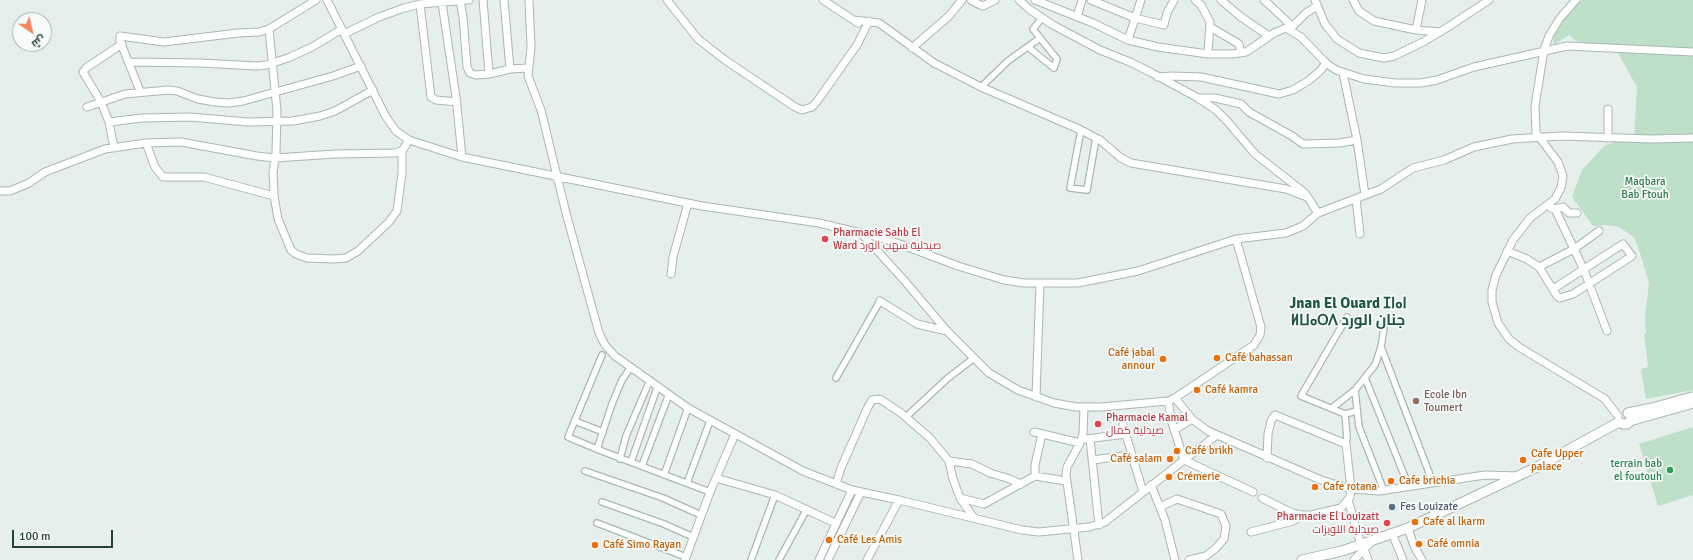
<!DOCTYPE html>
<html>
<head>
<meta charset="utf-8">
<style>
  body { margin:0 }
  #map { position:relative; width:1693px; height:560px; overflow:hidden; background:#e6efeb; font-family:Signika,Cairo,sans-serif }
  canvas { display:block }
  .north { position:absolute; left:12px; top:12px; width:40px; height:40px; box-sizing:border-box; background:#f7fbf9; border:1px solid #a3b1ad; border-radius:50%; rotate:145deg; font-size:11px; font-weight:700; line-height:16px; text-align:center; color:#24423a }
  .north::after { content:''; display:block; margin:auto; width:14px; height:18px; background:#f4845f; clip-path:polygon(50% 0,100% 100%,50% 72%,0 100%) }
  .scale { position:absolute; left:12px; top:530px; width:101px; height:18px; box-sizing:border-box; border:2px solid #24423a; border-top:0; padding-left:5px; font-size:12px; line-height:14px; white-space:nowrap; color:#24423a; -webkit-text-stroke:3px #f7fbf9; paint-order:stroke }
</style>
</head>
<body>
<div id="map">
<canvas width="1693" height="560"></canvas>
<div class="north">ش</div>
<div class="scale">100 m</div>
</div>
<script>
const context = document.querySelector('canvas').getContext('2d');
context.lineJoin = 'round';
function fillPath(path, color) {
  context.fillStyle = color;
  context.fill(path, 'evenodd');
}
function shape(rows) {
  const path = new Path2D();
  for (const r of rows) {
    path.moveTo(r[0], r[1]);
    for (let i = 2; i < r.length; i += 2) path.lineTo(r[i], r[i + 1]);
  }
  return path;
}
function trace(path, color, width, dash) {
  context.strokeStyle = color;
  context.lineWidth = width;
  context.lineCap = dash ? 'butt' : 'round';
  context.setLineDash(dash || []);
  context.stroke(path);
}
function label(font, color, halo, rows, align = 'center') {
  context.font = font + ' Signika,Cairo,"Noto Sans Tifinagh",sans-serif';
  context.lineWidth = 3.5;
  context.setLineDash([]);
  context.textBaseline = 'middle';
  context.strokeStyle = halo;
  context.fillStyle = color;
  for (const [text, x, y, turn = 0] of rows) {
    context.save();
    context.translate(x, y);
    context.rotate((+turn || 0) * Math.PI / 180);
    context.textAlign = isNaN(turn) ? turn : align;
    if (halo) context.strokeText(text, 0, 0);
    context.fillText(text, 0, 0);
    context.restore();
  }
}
const green = shape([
  [1582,0,1693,0,1693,390,1646,399,1641,369,1648,367,1644,334,1646,334,1645,318,1649,283,1639,250,1634,237,1619,227,1606,225,1593,226,1572,197,1582,170,1604,146,1617,141,1634,141,1637,87,1614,46,1581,42,1574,40,1569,35,1555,44,1553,43,1555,30,1570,11],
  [1693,427,1693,495,1658,506,1639,444]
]);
const pedestrian = shape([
  [1028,47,1054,68,1057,59,1040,38],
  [981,87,1008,61,1040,38,1033,29,1042,18],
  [1081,130,1070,188,1087,190,1096,138],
  [1381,347,1433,483],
  [631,367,622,380,612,404,598,446,599,450,710,492],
  [836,378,880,301],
  [1365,378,1409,487],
  [1355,390,1359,427,1384,491],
  [1332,408,1355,390,1375,365,1381,347,1384,327],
  [1345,414,1357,411],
  [906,417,948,378,974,358],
  [575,421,603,432],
  [1346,444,1347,438,1345,414,1301,396,1347,317],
  [599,450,568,437,602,355],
  [620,459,626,436,650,380],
  [631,462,657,388],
  [642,466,669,394],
  [585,471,663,498,701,515],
  [664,475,688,408],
  [687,483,710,421],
  [602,502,664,524,693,537],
  [597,523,686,557],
  [751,560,775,495],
  [779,560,807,509]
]);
const minor = shape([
  [327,0,386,117,396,131,409,140,462,157,702,206,819,223,861,233,903,279,947,331,989,373,1018,390,1054,403,1076,407,1101,407,1168,401,1175,398,1254,345,1260,335,1261,327,1236,239],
  [460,0,463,17,467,67,470,73,476,75,489,74,510,69,528,68],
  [483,0,489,74],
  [504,0,510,69],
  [529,0,531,47,528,76,541,110,566,213,599,333,605,345,615,356,688,408,803,471,852,490,899,500,1022,530,1039,532,1089,527,1105,522,1184,460,1217,435],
  [667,0,698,39,725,60,795,107,802,110,812,107,818,100,857,45,869,21],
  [823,0,858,23],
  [971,0,978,4,983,6,995,0],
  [1035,0,1093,23,1128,40,1158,47,1208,54,1232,54,1246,52,1274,33,1286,28,1301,37,1326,63,1336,70,1364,79,1395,83,1421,83,1437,80,1474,67,1567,46,1693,52],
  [1091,0,1135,18,1164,25,1167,13,1174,0],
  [1195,0,1201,5,1210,22,1208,54],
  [1221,0,1241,17,1269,36],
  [1264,0,1292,26],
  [1315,0,1325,24,1337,39,1359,53,1384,58,1394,56,1423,42,1448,27,1489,0],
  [1353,0,1359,11,1374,21,1416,30,1440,32],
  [1576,0,1560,18,1549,36,1544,50,1535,106,1536,133,1558,162,1563,176,1561,188,1555,199,1530,218,1513,240,1496,275,1492,290,1492,302,1498,323,1509,339,1519,347,1605,399,1618,416],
  [442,3,456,97,462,157],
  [420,4,431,97,436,100,457,102],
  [1077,17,1082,0],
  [854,20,879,23,934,63,981,87,1081,130,1100,140,1121,158,1131,163,1286,189,1307,197],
  [1210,27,1239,44,1241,53],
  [269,29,277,111,276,153,273,172,274,196,278,219,291,250,296,254,307,258,333,259,346,258,358,251,389,222,397,211,402,173,402,151],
  [1290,29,1306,13,1317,6],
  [1416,30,1422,0],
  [344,34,379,17,404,8,420,4,469,0],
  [1128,40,1141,0],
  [912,48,949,16,962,0],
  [129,62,201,63,257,66,266,65,288,58,312,47,342,29],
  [1343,73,1357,140,1365,195],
  [1158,77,1172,76,1201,77,1279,94,1293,90,1308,81,1320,71,1326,63],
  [140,91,120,41,120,36,164,42,238,33,259,32,269,29,316,0],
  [1199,98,1215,98,1241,104,1249,112,1292,136,1303,144,1339,143,1357,140],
  [87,107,125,94,168,90,177,91,198,99,215,102,229,103,243,101,333,76,361,66],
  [109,122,142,118,190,117,248,122,293,121,320,116,335,111,373,90],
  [1608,138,1608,109],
  [146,143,155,167,163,177,204,177,274,196],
  [114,148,109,122,101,102,83,72,86,68,122,44],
  [0,191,10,191,29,183,45,172,105,149,146,143,181,142,257,156,275,158,335,154,394,153,402,151,409,140],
  [1356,199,1360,234],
  [1551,208,1555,209,1563,207,1569,213,1577,213],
  [1555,209,1584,270,1607,331],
  [1318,213,1381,189,1413,168,1444,160,1474,147,1512,139,1562,136,1651,139,1693,138],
  [863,233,897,243,958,266,1004,280,1024,283,1078,283,1138,271,1236,239,1286,233,1303,226,1318,213,1305,193,1255,154,1227,121,1216,110,1198,98,1152,73,1130,62,1100,50,1053,25,1029,9,1019,0],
  [1507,251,1527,259,1539,267,1557,296,1560,298,1573,294,1632,256,1623,244,1553,289],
  [1539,267,1574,249,1599,231],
  [671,274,673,257,688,203],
  [880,301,917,324,947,331],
  [1036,397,1040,283],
  [1175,398,1192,419,1208,431,1321,480,1351,489,1379,491,1485,475,1518,476],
  [1168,401,1172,423,1184,460,1253,492],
  [1123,425,1143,492],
  [1174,430,1192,419],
  [1034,432,1080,443],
  [1086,439,1126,434],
  [1090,439,1099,525],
  [1092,460,1131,455],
  [949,461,972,464,990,473,1010,479,1021,484],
  [1035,476,1035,465,1042,434],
  [716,478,775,495,835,523],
  [836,484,841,468,867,409,872,400,880,399,901,413,930,438,949,461,953,479,960,498,974,518],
  [1151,485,1165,520,1175,560],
  [960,498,984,504,1035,476,1066,481],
  [1262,498,1292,513,1302,515,1311,515,1341,508,1350,497,1351,489,1346,444,1275,415,1271,421,1268,434,1267,458],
  [1348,500,1361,545],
  [1160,507,1177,499,1221,514,1226,526,1224,539,1216,548,1206,556,1189,560],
  [1408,528,1414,546,1422,560],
  [1251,532,1293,521,1302,515],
  [1392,533,1403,560],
  [1364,549,1368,560],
  [685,560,710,492,735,434],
  [819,560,852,490],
  [828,560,861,492],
  [867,560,899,500],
  [1078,560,1066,475,1067,467,1080,443,1083,434,1084,407],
  [1354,560,1371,542]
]);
const tertiary = shape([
  [1628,413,1652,408,1692,397],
  [1619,422,1623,424,1627,424,1630,421,1693,403],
  [1302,560,1342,551,1408,528,1537,467,1619,422]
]);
const markers = [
  [825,239,4,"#e0444e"],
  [1217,358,4,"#e8710a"],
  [1163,359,4,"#e8710a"],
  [1197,390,4,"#e8710a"],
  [1416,401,4,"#8d6e63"],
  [1098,424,4,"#e0444e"],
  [1177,451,4,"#e8710a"],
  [1170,459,4,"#e8710a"],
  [1523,460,4,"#e8710a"],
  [1670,470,4,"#2e9e5b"],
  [1169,477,4,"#e8710a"],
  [1391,481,4,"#e8710a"],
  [1315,487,4,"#e8710a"],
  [1392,507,4,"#5c6f8a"],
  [1415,522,4,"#e8710a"],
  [1387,523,4,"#e0444e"],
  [829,540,4,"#e8710a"],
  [1419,544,4,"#e8710a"],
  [595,545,4,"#e8710a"]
];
const parkNames = [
  ["Maqbara",1645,182],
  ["Bab Ftouh",1645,195]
];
const healthNames = [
  ["Pharmacie Sahb El",833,233],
  ["Ward صيدلية سهب الورد",833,246],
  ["Pharmacie Kamal",1106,418],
  ["صيدلية كمال",1106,431],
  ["Pharmacie El Louizatt",1379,517,"right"],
  ["صيدلية اللويزات",1379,530,"right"]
];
const foodNames = [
  ["Café jabal",1155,353,"right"],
  ["annour",1155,366,"right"],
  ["Café bahassan",1225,358],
  ["Café kamra",1205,390],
  ["Café brikh",1185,451],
  ["Cafe Upper",1531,454],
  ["palace",1531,467],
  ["Café salam",1162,459,"right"],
  ["Crémerie",1177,477],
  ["Cafe brichia",1399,481],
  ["Cafe rotana",1323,487],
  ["Cafe al lkarm",1423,522],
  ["Café Les Amis",837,540],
  ["Café omnia",1427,544],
  ["Café Simo Rayan",603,545]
];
const educationNames = [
  ["Ecole Ibn",1424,395],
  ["Toumert",1424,408]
];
const leisureNames = [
  ["terrain bab",1662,464],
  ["el foutouh",1662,477]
];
const serviceNames = [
  ["Fes Louizate",1400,507]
];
const districtNames = [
  ["Jnan El Ouard ⵊⵏⴰⵏ",1348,304],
  ["ⵍⵡⴰⵔⴷ جنان الورد",1348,321]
];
fillPath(green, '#bfe0c8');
trace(pedestrian, '#a8b8b2', 8);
trace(minor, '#a8b8b2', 9);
trace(tertiary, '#a8b8b2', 11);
trace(pedestrian, '#fff', 5.5);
trace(minor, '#fff', 7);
trace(tertiary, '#fff', 9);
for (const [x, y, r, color] of markers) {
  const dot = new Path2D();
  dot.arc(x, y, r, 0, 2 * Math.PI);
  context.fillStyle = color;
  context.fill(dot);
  trace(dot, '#f7fbf9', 1.5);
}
label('11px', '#2d7a4b', '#f7fbf9', parkNames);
label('11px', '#be3a42', '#f7fbf9', healthNames, 'left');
label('11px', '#c56008', '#f7fbf9', foodNames, 'left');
label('11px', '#785e54', '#f7fbf9', educationNames, 'left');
label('11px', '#27864d', '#f7fbf9', leisureNames, 'right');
label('11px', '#4e5e75', '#f7fbf9', serviceNames, 'left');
label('bold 15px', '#1f5548', '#f7fbf9', districtNames);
</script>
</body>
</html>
